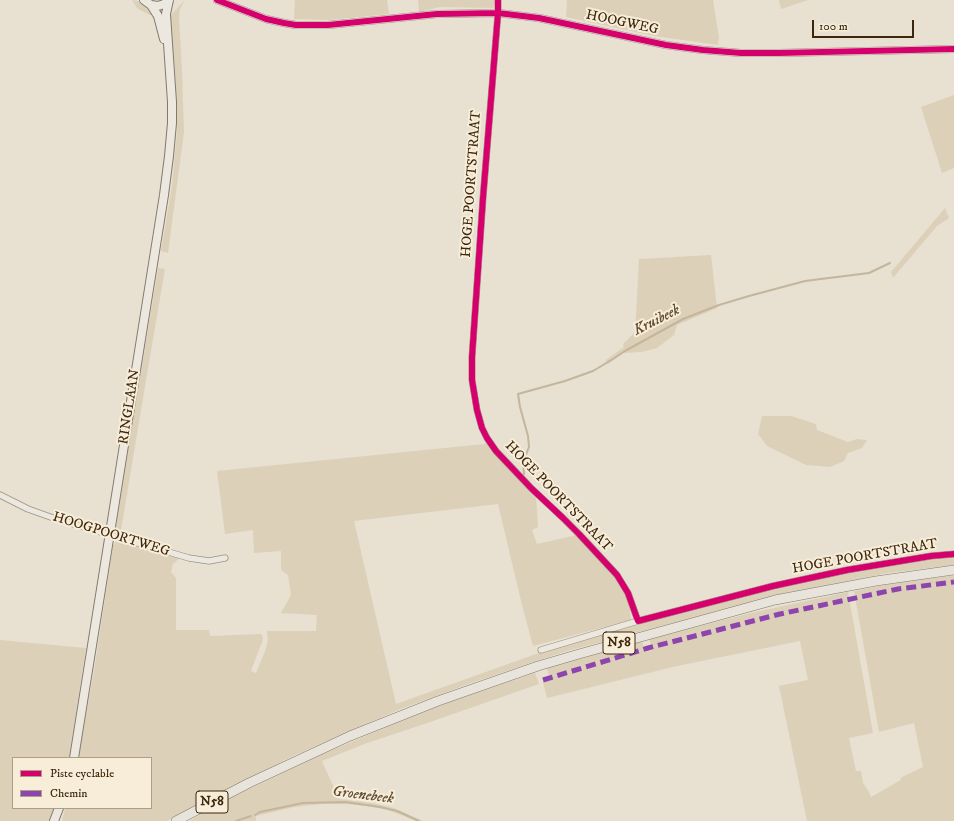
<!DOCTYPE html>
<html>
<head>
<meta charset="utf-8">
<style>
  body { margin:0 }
  #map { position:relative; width:954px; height:821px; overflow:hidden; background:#e8e0d0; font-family:"IM FELL DW Pica",serif }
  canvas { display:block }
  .legend { position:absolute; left:12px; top:757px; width:140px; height:52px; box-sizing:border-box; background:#f7edd9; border:1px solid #ac9e87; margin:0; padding:5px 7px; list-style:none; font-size:12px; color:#3c270c }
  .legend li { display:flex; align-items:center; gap:8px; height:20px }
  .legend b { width:20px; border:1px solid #ac9e87 }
  .scale { position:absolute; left:812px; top:20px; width:102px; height:18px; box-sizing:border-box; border:2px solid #3c270c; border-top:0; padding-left:5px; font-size:12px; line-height:14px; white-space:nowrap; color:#3c270c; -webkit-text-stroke:3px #f7edd9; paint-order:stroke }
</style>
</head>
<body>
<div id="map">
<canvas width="954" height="821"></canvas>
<ul class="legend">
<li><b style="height:5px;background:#d6006c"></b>Piste cyclable</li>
<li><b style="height:5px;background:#8e44ad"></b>Chemin</li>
</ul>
<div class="scale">100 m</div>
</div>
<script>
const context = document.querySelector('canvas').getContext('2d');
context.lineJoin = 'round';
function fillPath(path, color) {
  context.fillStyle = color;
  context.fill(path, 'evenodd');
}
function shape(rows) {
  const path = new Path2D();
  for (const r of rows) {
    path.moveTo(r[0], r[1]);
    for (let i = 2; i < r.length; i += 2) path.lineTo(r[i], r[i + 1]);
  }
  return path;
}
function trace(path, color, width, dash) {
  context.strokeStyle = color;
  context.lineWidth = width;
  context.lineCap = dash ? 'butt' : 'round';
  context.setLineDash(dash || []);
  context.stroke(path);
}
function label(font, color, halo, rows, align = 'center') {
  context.font = font + ' "IM FELL DW Pica",serif';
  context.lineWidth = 4;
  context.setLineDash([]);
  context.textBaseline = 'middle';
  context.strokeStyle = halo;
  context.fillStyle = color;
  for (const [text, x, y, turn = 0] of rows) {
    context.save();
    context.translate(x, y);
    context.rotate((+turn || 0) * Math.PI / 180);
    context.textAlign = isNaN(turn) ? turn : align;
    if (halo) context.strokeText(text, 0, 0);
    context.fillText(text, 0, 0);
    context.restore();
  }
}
const green = shape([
  [132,0,138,1,151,11,154,15,150,15,142,11,137,8],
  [185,0,180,9,179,17,182,72,184,132,168,253,161,251,172,186,177,132,175,70,170,16],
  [295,0,387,0,389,14,330,20,294,19],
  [418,0,495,0,495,3,493,8,440,7,419,12],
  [567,0,713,0,719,37,718,45,697,42,654,36,566,17],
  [779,0,808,0,781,9],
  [954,95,954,168,942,173,921,107],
  [945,208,949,218,937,226,893,278,891,272],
  [711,255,717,308,677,325,674,335,657,348,642,352,623,353,608,364,606,360,624,347,623,344,635,332,639,259],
  [158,268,165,269,145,386,120,536,116,534,115,532],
  [762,416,791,416,816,424,817,430,848,442,857,439,867,440,862,448,848,453,844,461,830,467,806,465,767,446,758,434],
  [487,442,502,461,525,487,536,496,538,527,532,530,537,544,577,535,620,582,629,601,631,620,533,646,522,605,498,504,354,521,396,704,536,654,687,610,790,584,848,572,922,560,954,556,954,565,888,573,803,590,722,610,654,628,567,651,527,664,471,683,398,710,293,756,167,821,62,821,65,808,151,808,151,758,78,758,94,671,113,545,116,542,123,541,180,558,173,564,171,572,176,578,176,630,209,630,210,636,261,634,263,637,262,642,251,671,256,673,265,651,268,640,267,631,316,631,317,615,281,613,291,595,288,575,281,570,281,551,254,553,253,530,225,534,217,471,484,444],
  [954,575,954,821,807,821,779,686,808,680,800,641,677,666,547,698,543,682,550,680,547,668,642,641,645,652,653,650,649,639,751,613,848,592,873,733,849,738,856,771,861,771,863,783,868,790,871,797,901,780,900,778,923,767,914,723,879,732,854,591,890,584],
  [0,640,86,648,69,758,13,758,13,808,56,808,52,821,0,821],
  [535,673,539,684,433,721,367,743,322,761,339,799,372,803,394,808,423,821,415,821,404,816,388,810,368,806,346,804,321,804,295,807,256,816,256,821,189,821,228,799,323,754,389,726,446,703]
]);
const stream = shape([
  [524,474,523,462,529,447,528,436,520,407,518,394,565,381,593,371,613,359,625,351,683,319,719,305,749,296,805,281,869,273,890,263],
  [255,815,260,812,303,803,345,802,380,807,397,811,419,821],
  [236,821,251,816]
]);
const minor = shape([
  [498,0,498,13,483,198,472,357,472,380,477,410,482,428,487,438,496,451,531,488,563,518,579,534,617,575,628,593,638,621],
  [0,495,28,509,56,519,189,558,209,561,225,558],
  [541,650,638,621,773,586,847,570,931,556,954,554]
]);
const tertiary = shape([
  [217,0,266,19,284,23,296,25,328,25,437,14,498,13,539,18,666,45,703,50,741,53,779,53,954,49]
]);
const secondary = shape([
  [144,0,151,5,158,6,164,4,169,0],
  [151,5,158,16,164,39],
  [74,758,164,195,169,156,172,123,172,102,166,14,169,0],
  [54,821,59,808]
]);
const primary = shape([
  [176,821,249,783,350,736,438,701,538,666,579,654,775,600,876,581,954,570]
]);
const quiet = shape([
  [543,680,648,648,780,614,898,589,954,582]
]);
const cycleway = shape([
  [217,0,266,19,284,23,296,25,328,25,437,14,498,13,539,18,666,45,703,50,741,53,779,53,954,49],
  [498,0,498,13,483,198,472,357,472,380,477,410,482,428,487,438,496,451,531,488,563,518,579,534,617,575,628,593,638,621,773,586,847,570,931,556,954,554]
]);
const shields = [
  [619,643,32],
  [212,802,32]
];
const shieldNames = [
  ["N58",619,643],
  ["N58",212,802]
];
const streetNames = [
  ["HOOGWEG",622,23,12],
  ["HOGE POORTSTRAAT",472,184,-86],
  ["RINGLAAN",130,407,-81],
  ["HOGE POORTSTRAAT",558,497,46],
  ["HOOGPOORTWEG",111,535,17],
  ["HOGE POORTSTRAAT",865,557,-10]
];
const waterNames = [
  ["Kruibeek",657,321,-27],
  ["Groenebeek",363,796,7]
];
fillPath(green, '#dcd0b9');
trace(stream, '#c4b59c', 2);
trace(minor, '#9a9286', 7);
trace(tertiary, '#9a9286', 8);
trace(secondary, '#81796d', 10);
trace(primary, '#81796d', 10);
trace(minor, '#ece8e0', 5.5);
trace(tertiary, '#ece8e0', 7);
trace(secondary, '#ece8e0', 8);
trace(primary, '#e9e4db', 9);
trace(quiet, '#8e44ad', 5, [10, 5]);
trace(cycleway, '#d6006c', 6);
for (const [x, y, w] of shields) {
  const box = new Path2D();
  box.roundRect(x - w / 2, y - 11, w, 22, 3);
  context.fillStyle = '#f7edd9';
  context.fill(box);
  trace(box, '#3c270c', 1);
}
label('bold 13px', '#3c270c', null, shieldNames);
label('14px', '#3c270c', '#f7edd9', streetNames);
label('italic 15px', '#604c31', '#f7edd9', waterNames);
</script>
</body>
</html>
